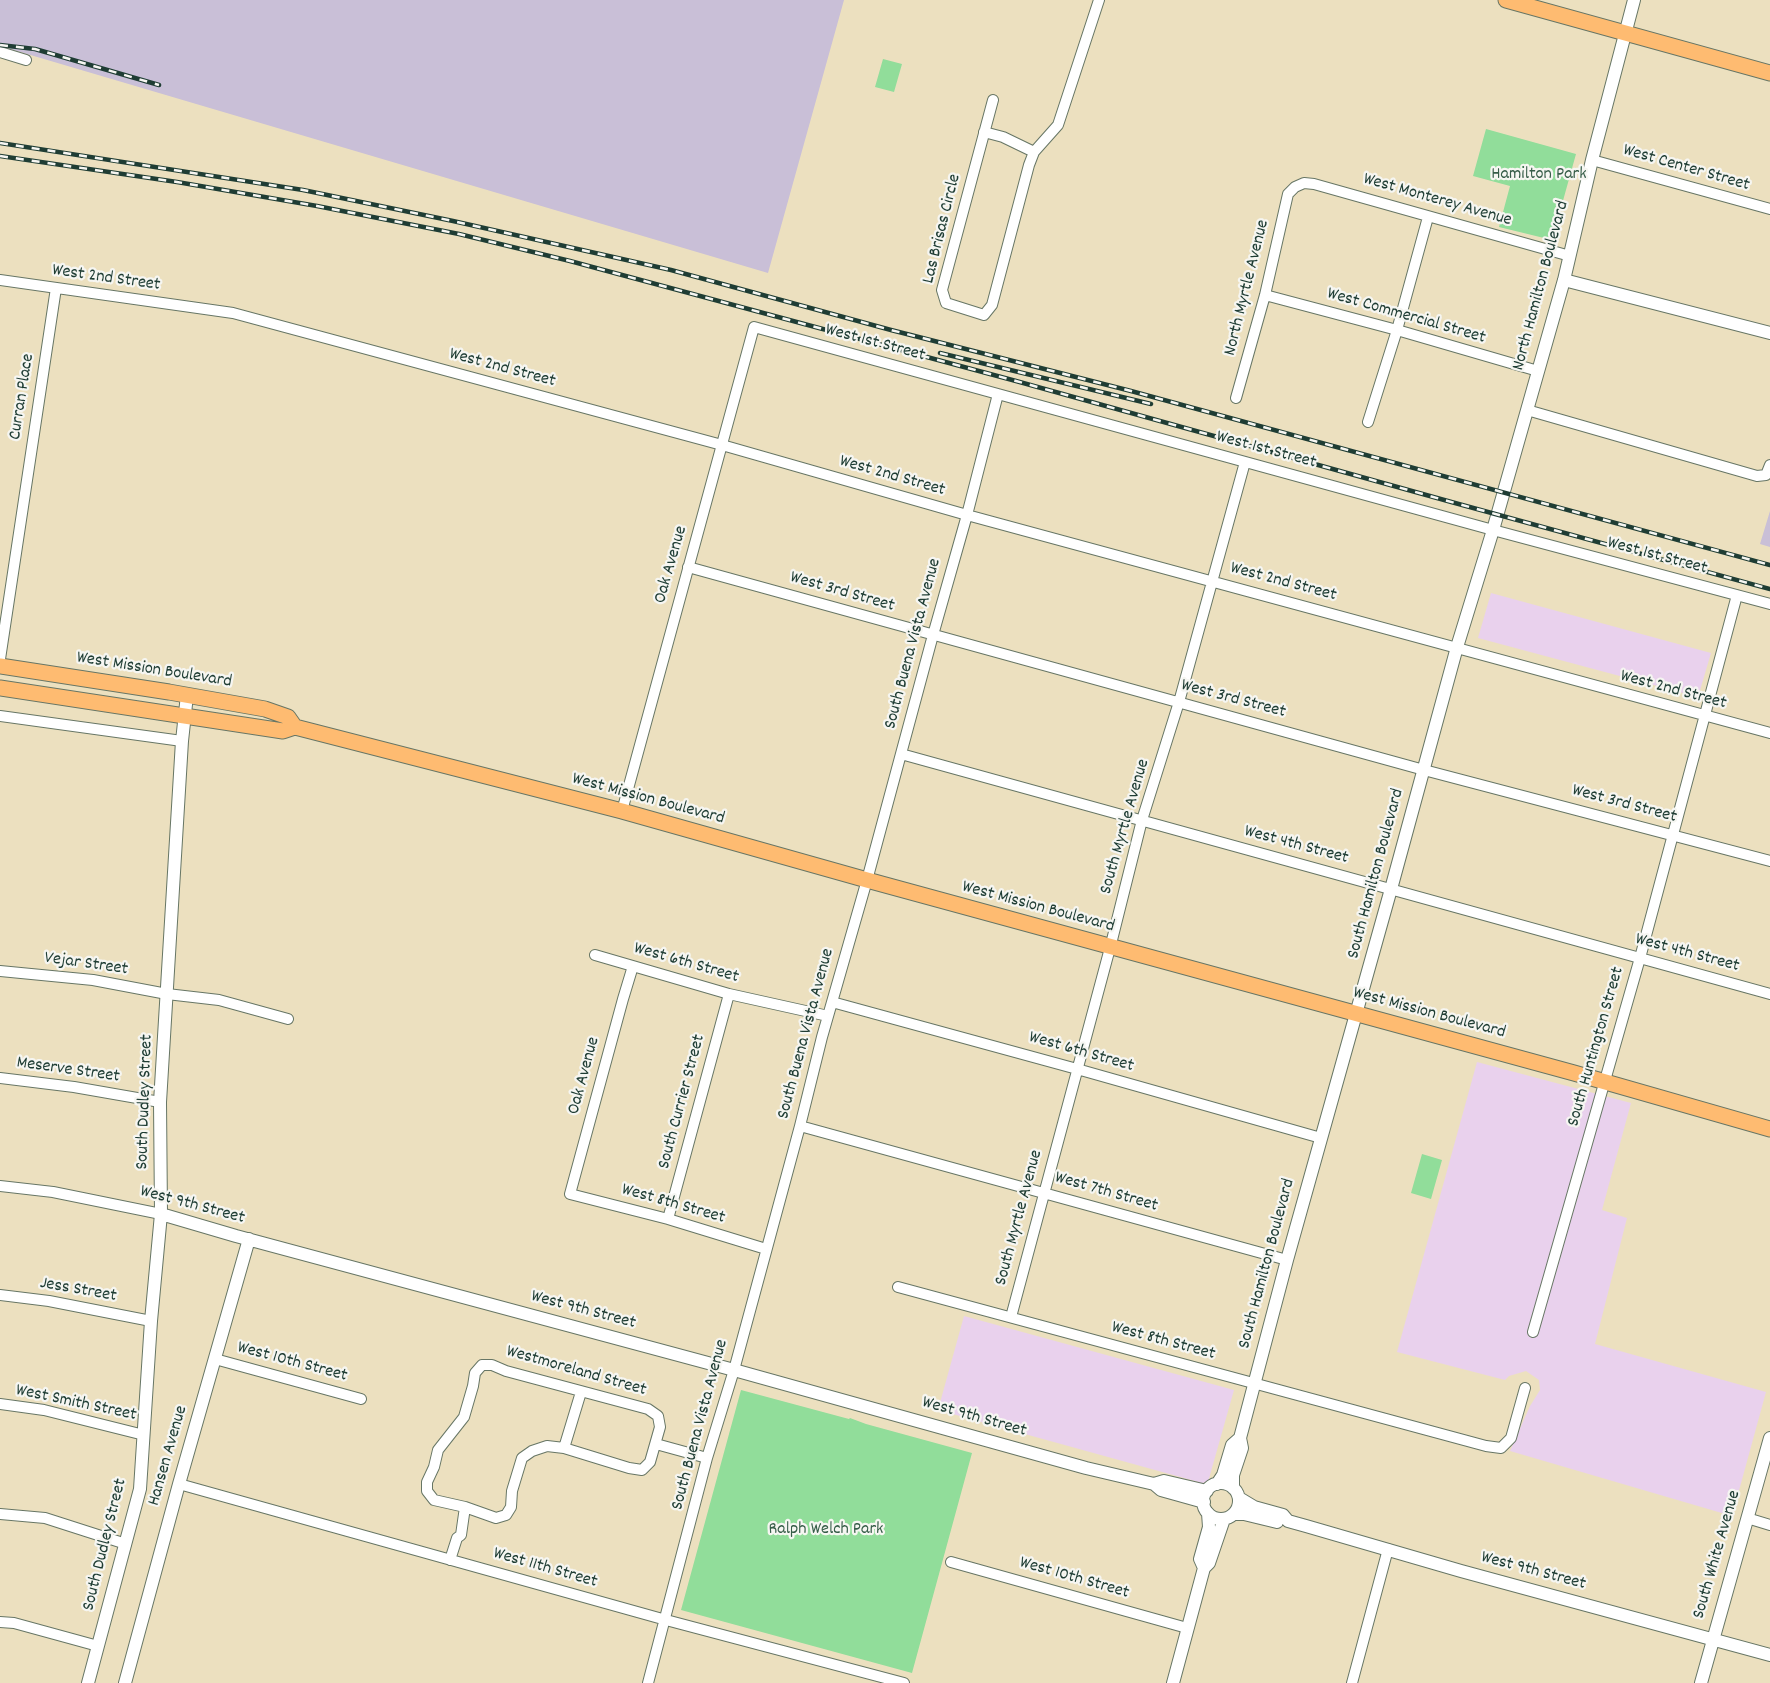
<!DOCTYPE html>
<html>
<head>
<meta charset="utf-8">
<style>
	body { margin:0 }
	canvas { display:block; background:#ece0bf }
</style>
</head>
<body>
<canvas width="1770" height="1683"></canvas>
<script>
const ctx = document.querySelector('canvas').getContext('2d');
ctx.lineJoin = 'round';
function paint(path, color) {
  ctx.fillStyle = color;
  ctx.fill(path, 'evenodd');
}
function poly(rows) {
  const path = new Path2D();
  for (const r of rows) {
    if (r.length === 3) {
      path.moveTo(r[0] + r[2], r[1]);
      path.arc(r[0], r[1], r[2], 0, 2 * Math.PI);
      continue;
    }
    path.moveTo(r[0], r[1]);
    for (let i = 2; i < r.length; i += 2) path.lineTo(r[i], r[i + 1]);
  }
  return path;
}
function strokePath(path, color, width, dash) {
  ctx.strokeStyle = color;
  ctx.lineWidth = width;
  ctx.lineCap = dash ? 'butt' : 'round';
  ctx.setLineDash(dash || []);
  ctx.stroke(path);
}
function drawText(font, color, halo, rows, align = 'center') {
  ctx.font = font + ' Dekko,sans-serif';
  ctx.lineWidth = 4.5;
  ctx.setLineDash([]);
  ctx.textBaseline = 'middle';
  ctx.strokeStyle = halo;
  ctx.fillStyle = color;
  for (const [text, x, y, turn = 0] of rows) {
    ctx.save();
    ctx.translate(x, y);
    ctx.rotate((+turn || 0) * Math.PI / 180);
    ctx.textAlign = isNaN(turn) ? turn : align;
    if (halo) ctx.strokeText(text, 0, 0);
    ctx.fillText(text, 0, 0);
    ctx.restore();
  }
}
paint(poly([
	[1491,593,1711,653,1698,697,1478,638],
	[1477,1062,1631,1103,1602,1210,1627,1218,1595,1344,1766,1392,1732,1516,1510,1451,1530,1406,1540,1390,1539,1380,1526,1371,1509,1376,1505,1380,1397,1352],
	[964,1316,1234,1390,1208,1482,1202,1483,938,1410]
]), '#e9d1ed');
paint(poly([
	[0,0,844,0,768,273,0,46],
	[1770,511,1770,547,1760,544]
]), '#c9bfd7');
paint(poly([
	[883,59,902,64,894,92,875,87],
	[1486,129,1576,154,1554,233,1549,237,1544,238,1499,227,1510,186,1473,176],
	[1422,1154,1442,1160,1431,1199,1411,1193],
	[741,1390,849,1419,850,1418,866,1424,972,1453,912,1673,681,1610]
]), '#91dd9a');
const minor = poly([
	[0,52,26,60],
	[993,100,942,290,946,303,984,315,992,305,1029,165,1034,152,1058,125,1099,0],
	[984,132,1003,137,1034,152],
	[1592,160,1770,209],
	[0,280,233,313,722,445,967,515,1770,733],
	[1265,295,1397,330,1538,371],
	[1236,398,1265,295,1288,194,1295,187,1304,183,1314,184,1570,256],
	[1527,410,1757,476,1766,475,1770,465],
	[1368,422,1397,330,1428,217],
	[688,567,1424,770,1770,861],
	[0,659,56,288],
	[0,716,182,741],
	[901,754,1770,994],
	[622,811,754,327,1493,530,1770,604],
	[595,955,729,994,828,1016],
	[633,966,623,999,570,1194,668,1219,766,1249],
	[0,971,93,980,167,994,219,1000,288,1019],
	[832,1002,1077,1069,1321,1138],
	[0,1078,74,1087,160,1102],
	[800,1126,1287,1260],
	[0,1186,53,1192,161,1214],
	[668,1219,729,994],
	[898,1287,1486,1446,1501,1448,1511,1438,1525,1388],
	[0,1295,49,1301,151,1321],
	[1011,1317,1110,948,1142,820,1179,702,1245,462],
	[1533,1332,1640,958,1737,595],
	[215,1359,361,1399],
	[482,1365,492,1365,506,1371,648,1409,658,1416,660,1427,650,1462,642,1470,629,1468,564,1448,547,1446,532,1451,522,1458,512,1491,511,1507,506,1515,496,1518,465,1507,434,1500,427,1491,427,1482,434,1467,438,1450,464,1417,473,1386,475,1373,482,1365],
	[0,1404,44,1410,144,1435],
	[656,1444,707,1458],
	[564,1448,581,1392],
	[179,1484,666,1620,904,1683],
	[0,1514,45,1518,126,1544],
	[1747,1518,1770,1525],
	[450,1560,457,1538,461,1535,465,1507],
	[951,1562,1187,1628],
	[0,1622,14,1623,98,1646],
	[648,1683,707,1458,734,1370,800,1126,822,1037,867,880,933,635,967,515,998,394],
	[1352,1683,1388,1549]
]);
const tertiary = poly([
	[1564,280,1770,333],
	[161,1214,236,1236,734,1370,1086,1468,1154,1484,1164,1481,1207,1491],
	[1221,1501,18],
	[1154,1484,1161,1490,1204,1502],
	[1217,1484,1223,1475,1232,1445,1240,1438],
	[1233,1488,1233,1475,1242,1448,1240,1438,1287,1260,1391,889,1457,647,1493,530,1564,280,1592,160,1634,0],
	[1239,1498,1254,1507,1283,1515,1288,1521,1306,1526,1461,1571,1770,1655],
	[1234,1514,1244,1514,1277,1522],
	[1204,1568,1200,1559,1209,1527,1208,1513],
	[88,1683,140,1489,151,1321,161,1214,160,1102,182,741,187,695],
	[125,1683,179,1484,249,1239],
	[1173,1683,1204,1568,1209,1563,1224,1519],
	[1701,1683,1770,1438]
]);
const primary = poly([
	[1506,0,1770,73],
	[0,666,169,692,265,709,288,717,295,727],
	[0,688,283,731,295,727,622,811,867,880,1574,1073,1770,1129]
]);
strokePath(minor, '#677665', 12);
strokePath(tertiary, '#677665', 14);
strokePath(primary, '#677665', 17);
strokePath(minor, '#fff', 10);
strokePath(tertiary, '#fff', 12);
strokePath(primary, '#febb71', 15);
const rail = poly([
	[0,45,35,49,159,85],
	[0,143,303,190,453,221,671,270,891,330,1131,391,1770,565],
	[0,156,177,182,317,206,459,234,570,261,1016,381,1455,503,1770,589],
	[940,353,1151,404]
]);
strokePath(rail, '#1f3d34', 4.5);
strokePath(rail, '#f6f6f2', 2.5, [8]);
drawText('18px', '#1f3d34', '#f6f6f2', [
	["West Center Street",1686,169,16],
	["West Monterey Avenue",1437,201,16],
	["Las Brisas Circle",943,229,-76],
	["West 2nd Street",106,279,8],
	["North Hamilton Boulevard",1542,286,-75],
	["North Myrtle Avenue",1248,288,-76],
	["West Commercial Street",1406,317,16],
	["West 1st Street",875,344,15],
	["West 2nd Street",502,369,15],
	["Curran Place",23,397,-81],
	["West 1st Street",1266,451,15],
	["West 2nd Street",892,477,16],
	["West 1st Street",1657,557,15],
	["Oak Avenue",672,565,-74],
	["West 2nd Street",1283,583,15],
	["West 3rd Street",842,593,16],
	["South Buena Vista Avenue",914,644,-75],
	["West Mission Boulevard",154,671,9],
	["West 2nd Street",1673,691,15],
	["West 3rd Street",1233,700,15],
	["West Mission Boulevard",648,800,15],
	["West 3rd Street",1624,805,15],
	["South Myrtle Avenue",1126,827,-74],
	["West 4th Street",1296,846,15],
	["South Hamilton Boulevard",1377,874,-75],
	["West Mission Boulevard",1038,908,15],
	["West 4th Street",1687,954,15],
	["West 6th Street",686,964,16],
	["Vejar Street",86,965,8],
	["West Mission Boulevard",1429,1014,15],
	["South Buena Vista Avenue",807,1034,-75],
	["South Huntington Street",1597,1047,-74],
	["West 6th Street",1081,1053,16],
	["Meserve Street",68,1071,8],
	["Oak Avenue",585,1076,-75],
	["South Dudley Street",146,1102,-88],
	["South Currier Street",683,1102,-75],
	["West 7th Street",1106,1193,16],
	["West 8th Street",673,1205,16],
	["West 9th Street",192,1206,15],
	["South Myrtle Avenue",1020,1218,-75],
	["South Hamilton Boulevard",1268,1264,-75],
	["Jess Street",78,1291,10],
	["West 9th Street",583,1311,15],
	["West 8th Street",1163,1342,15],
	["West 10th Street",292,1363,15],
	["Westmoreland Street",576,1372,16],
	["West Smith Street",76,1404,12],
	["West 9th Street",974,1418,16],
	["South Buena Vista Avenue",701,1425,-75],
	["Hansen Avenue",169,1456,-74],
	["South Dudley Street",106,1545,-76],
	["South White Avenue",1718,1555,-74],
	["West 11th Street",545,1569,16],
	["West 9th Street",1533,1572,15],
	["West 10th Street",1074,1579,16]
]);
drawText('18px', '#365d48', '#f6f6f2', [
	["Hamilton Park",1539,176],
	["Ralph Welch Park",826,1531]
]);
</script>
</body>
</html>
